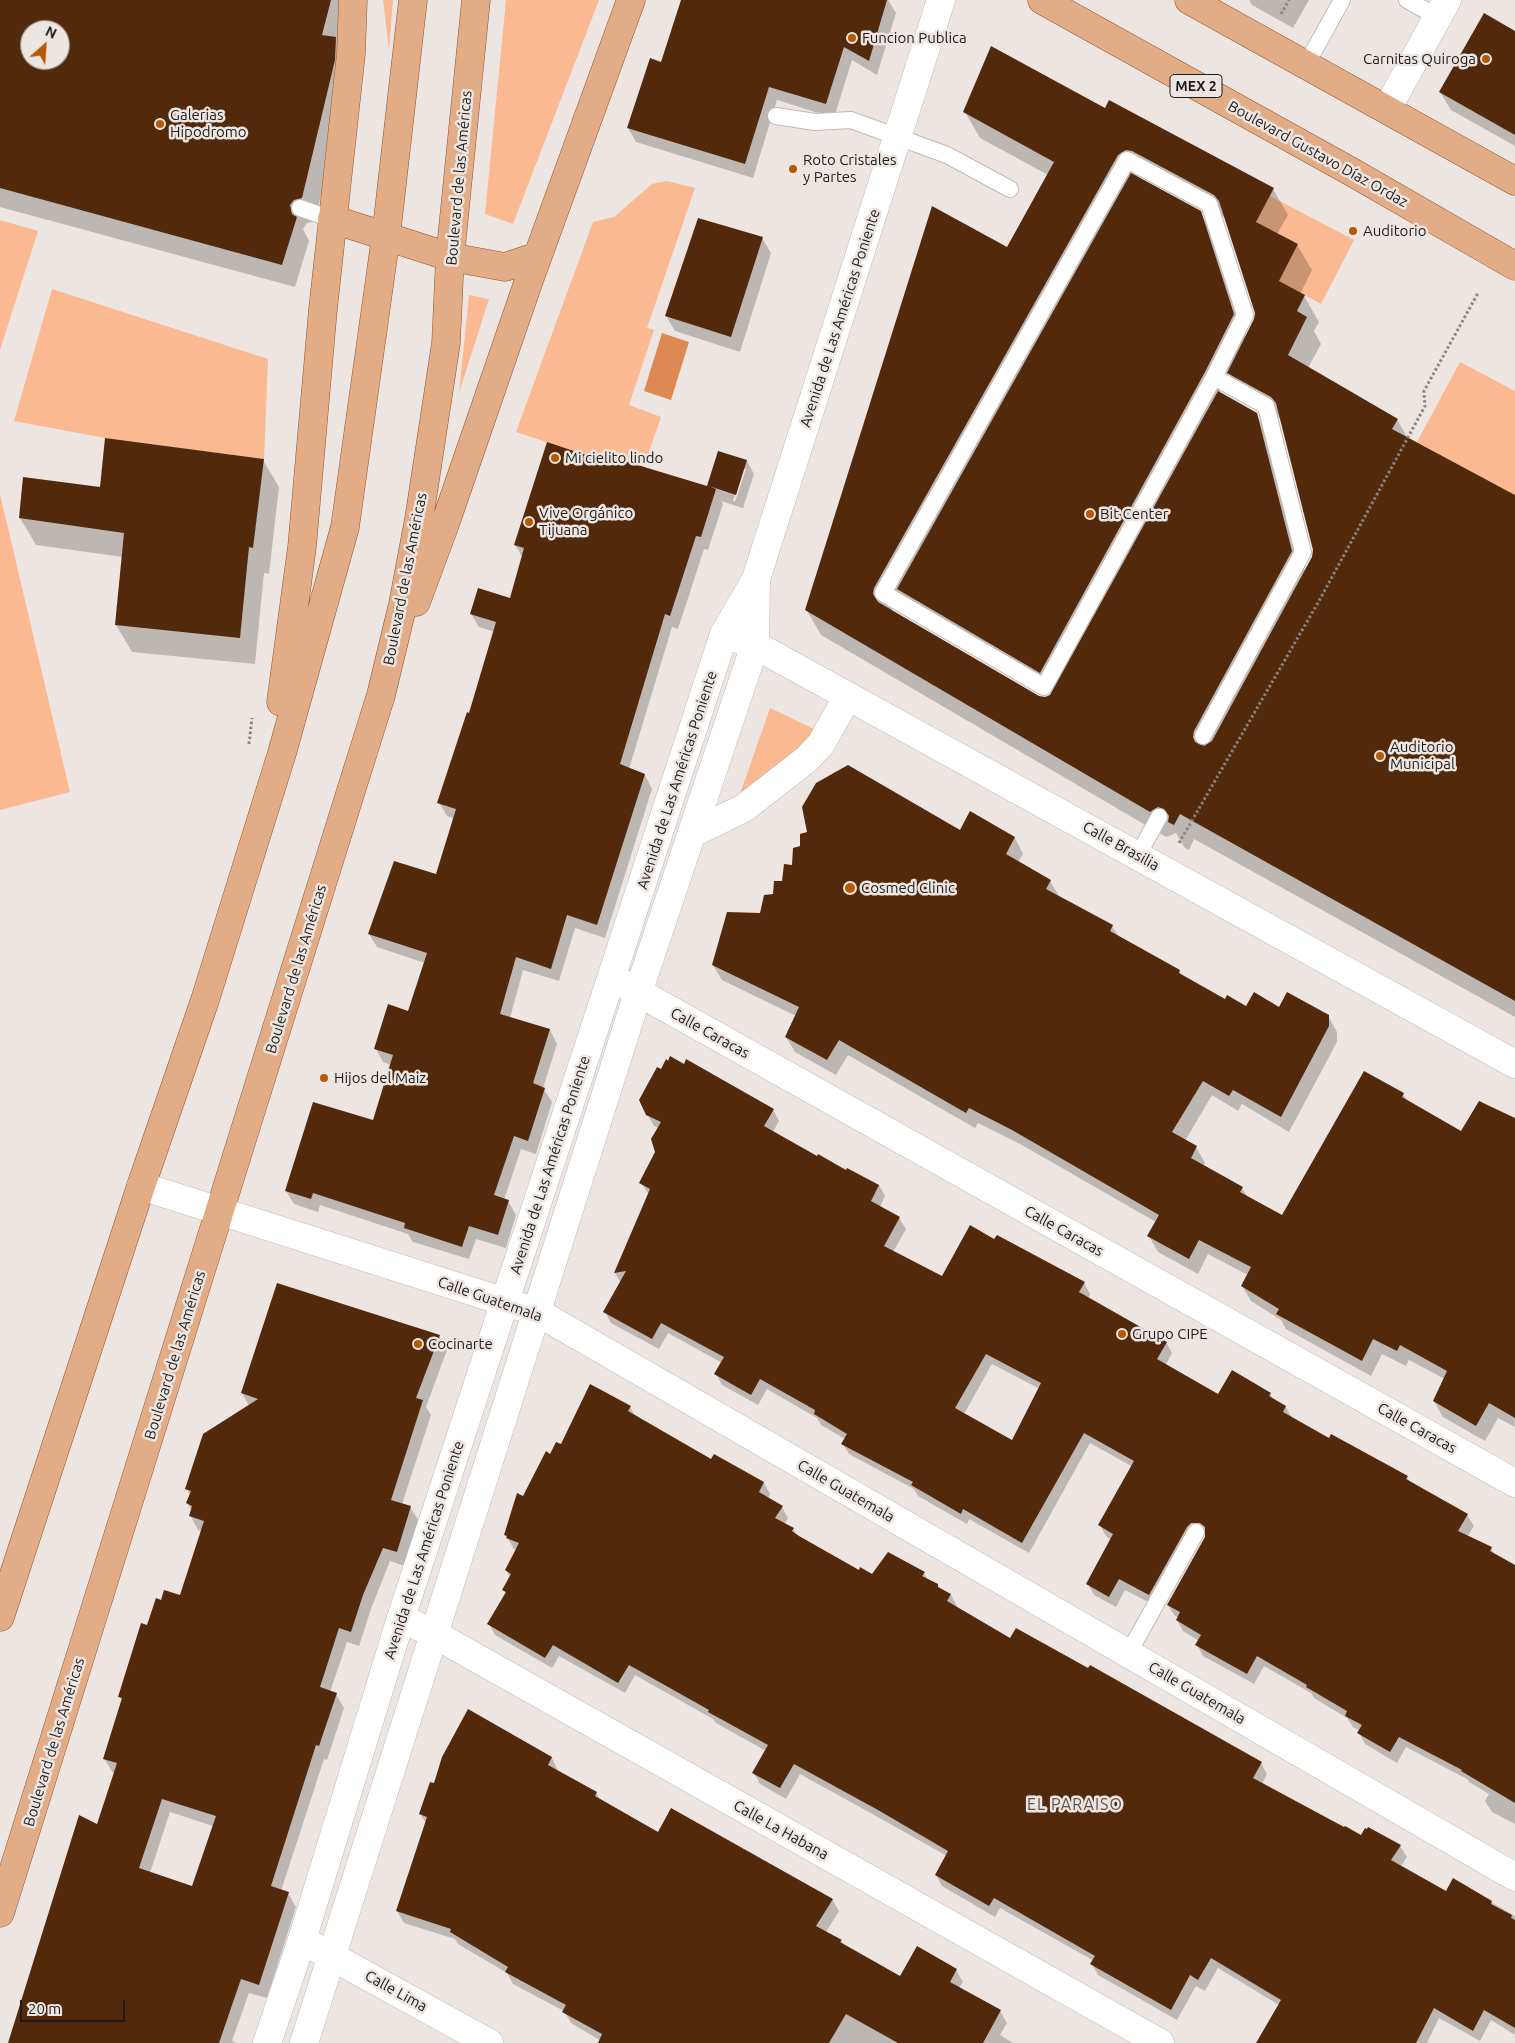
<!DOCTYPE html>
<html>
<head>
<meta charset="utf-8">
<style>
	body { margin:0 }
	#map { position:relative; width:1515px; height:2043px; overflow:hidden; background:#ede5e1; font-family:Ubuntu,sans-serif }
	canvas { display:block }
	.north { position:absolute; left:20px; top:20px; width:50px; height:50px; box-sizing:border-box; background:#ede5e1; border:1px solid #9a9591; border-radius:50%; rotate:26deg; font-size:14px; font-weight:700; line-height:20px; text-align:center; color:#1e1c1a }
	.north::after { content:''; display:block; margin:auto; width:18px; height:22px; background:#b65906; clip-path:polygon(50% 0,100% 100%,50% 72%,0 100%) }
	.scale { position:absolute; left:20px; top:2000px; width:105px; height:22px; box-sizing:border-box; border:2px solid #1e1c1a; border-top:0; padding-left:6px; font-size:15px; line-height:18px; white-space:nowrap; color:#1e1c1a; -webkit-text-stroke:4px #ede5e1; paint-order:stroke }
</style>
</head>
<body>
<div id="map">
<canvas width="1515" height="2043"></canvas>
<div class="north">N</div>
<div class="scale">20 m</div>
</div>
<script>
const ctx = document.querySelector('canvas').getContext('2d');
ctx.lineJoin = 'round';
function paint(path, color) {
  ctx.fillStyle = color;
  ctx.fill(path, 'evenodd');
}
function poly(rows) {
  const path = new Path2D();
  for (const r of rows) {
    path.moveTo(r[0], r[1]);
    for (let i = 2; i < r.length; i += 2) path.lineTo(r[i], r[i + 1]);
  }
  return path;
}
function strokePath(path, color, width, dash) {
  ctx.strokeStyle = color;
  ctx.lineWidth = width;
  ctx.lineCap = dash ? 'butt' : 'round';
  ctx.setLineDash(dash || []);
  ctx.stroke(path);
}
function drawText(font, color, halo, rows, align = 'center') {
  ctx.font = font + ' Ubuntu,sans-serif';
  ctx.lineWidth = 5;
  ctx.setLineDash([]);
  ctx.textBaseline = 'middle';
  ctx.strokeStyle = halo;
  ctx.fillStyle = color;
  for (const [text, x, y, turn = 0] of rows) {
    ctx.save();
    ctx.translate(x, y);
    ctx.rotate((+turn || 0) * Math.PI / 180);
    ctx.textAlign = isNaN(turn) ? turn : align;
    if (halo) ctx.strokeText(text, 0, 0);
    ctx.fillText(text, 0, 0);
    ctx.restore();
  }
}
paint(poly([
	[383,0,393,0,389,50],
	[506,0,599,0,513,224,485,214],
	[667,181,695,188,647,328,654,330,629,405,661,417,644,466,608,456,607,462,516,432,593,222,614,217,652,184],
	[1270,196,1354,240,1321,304,1279,281,1298,244,1256,222],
	[0,220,38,231,0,350],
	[52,289,268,359,264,459,105,438,14,421],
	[469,295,489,299,459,393],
	[1460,362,1515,391,1515,495,1417,442],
	[0,494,70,792,0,810],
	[770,708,814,729,806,746,739,797]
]), '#fbb991');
paint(poly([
	[662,333,689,342,671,400,644,391]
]), '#dc8953');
paint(poly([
	[0,0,349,0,347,83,315,221,307,223,303,229,309,241,295,287,0,207],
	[30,30,60,30,60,60,30,60],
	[691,0,888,0,896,13,877,75,852,60,834,118,777,100,753,178,636,142,628,128,662,64],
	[1249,0,1309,0,1293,28,1252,5],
	[1515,33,1515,146,1451,110,1440,92],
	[1106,110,1273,189,1288,215,1277,234,1297,245,1312,270,1300,294,1304,296,1319,322,1314,331,1321,344,1308,368,1397,419,1408,439,1515,496,1515,1017,1194,839,1189,850,1184,847,1176,833,1166,837,821,635,806,609,1048,175,980,138,965,112],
	[1141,175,1147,176,1226,218,1256,312,1255,320,1246,337,1213,235,1200,212,1137,178],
	[1229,373,1243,398,1281,419,1314,550,1313,557,1305,572,1271,440,1256,414,1219,393],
	[901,594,911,612,1052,694,1049,697,1039,697,891,611],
	[762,238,771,253,740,352,675,331,666,316],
	[719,452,747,461,754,474,743,508,721,501,723,504,708,550,704,549,678,629,672,627,629,769,645,775,652,789,605,938,575,928,559,981,523,970,510,1018,550,1030,557,1044,543,1088,552,1102,536,1154,521,1149,504,1200,508,1201,516,1215,506,1248,476,1239,469,1259,413,1242,408,1234,320,1205,318,1212,294,1204,286,1191,374,1121,391,1065,383,1062,376,1049,408,1012,425,963,377,947,369,934,437,876,455,819,447,816,439,803,470,715,495,632,479,627,471,614,511,600,523,558,515,545,607,464,708,487],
	[743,469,746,469,735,502,733,501],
	[263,460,279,487,269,574,264,573,255,664,132,652,116,625,123,557,36,545,20,518],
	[971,813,1015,838,1023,854,1018,862,1050,881,1059,896,1112,926,1119,937,1179,971,1182,976,1225,1000,1247,1008,1280,1008,1328,1016,1337,1032,1337,1042,1289,1132,1242,1104,1238,1111,1212,1095,1185,1141,1196,1147,1205,1163,1203,1166,1242,1188,1248,1198,1282,1217,1403,1094,1408,1102,1462,1133,1515,1124,1515,1427,1498,1418,1485,1441,1443,1417,1434,1401,1445,1379,1409,1360,1406,1366,1382,1354,1371,1376,1286,1329,1281,1320,1251,1301,1242,1286,1248,1275,1208,1254,1198,1274,1158,1252,1149,1236,1156,1222,1022,1145,978,1123,975,1128,848,1055,836,1075,795,1052,786,1037,796,1016,722,980,713,965,761,914,794,866,960,831],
	[773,1110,779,1121,773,1132,817,1158,879,1185,885,1196,880,1207,899,1218,906,1229,893,1252,942,1278,995,1240,1084,1283,1090,1294,1088,1299,1166,1342,1172,1353,1165,1366,1219,1396,1270,1394,1273,1400,1286,1407,1292,1418,1329,1440,1407,1477,1410,1482,1467,1515,1474,1526,1467,1537,1491,1548,1495,1556,1515,1566,1515,1824,1492,1812,1485,1801,1489,1794,1469,1782,1467,1779,1406,1747,1397,1763,1365,1744,1359,1733,1360,1731,1353,1727,1347,1718,1314,1698,1311,1693,1264,1666,1254,1684,1203,1656,1197,1645,1199,1641,1183,1631,1177,1620,1178,1617,1175,1616,1168,1605,1206,1537,1206,1534,1198,1534,1156,1606,1125,1590,1116,1607,1094,1595,1088,1584,1111,1540,1106,1536,1100,1525,1133,1467,1090,1443,1029,1553,969,1519,967,1524,918,1496,914,1489,849,1454,843,1444,845,1439,821,1425,817,1418,767,1389,758,1405,722,1385,716,1374,722,1363,668,1333,659,1349,611,1323,605,1312,621,1283,615,1273,649,1195,641,1183,657,1152,659,1128,654,1126,647,1114],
	[992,1364,1040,1389,1013,1441,964,1414],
	[439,1336,447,1350,426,1407,431,1415,402,1504,410,1507,419,1521,405,1566,390,1561,371,1609,359,1646,347,1642,330,1692,336,1694,344,1708,327,1760,324,1759,281,1891,288,1893,296,1907,267,1998,249,1993,232,2041,236,2043,10,2043,98,1826,115,1773,113,1773,104,1758,122,1701,120,1697,148,1627,162,1602,180,1596,202,1531,198,1530,190,1515,192,1511,187,1503,190,1495,186,1488,249,1406,242,1393],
	[170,1812,213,1826,193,1888,150,1873],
	[630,1407,636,1417,712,1460,764,1483,770,1494,768,1498,782,1507,788,1518,784,1525,793,1529,797,1536,860,1571,873,1575,924,1573,928,1580,951,1595,957,1606,956,1608,1010,1640,1261,1763,1267,1774,1262,1784,1361,1836,1400,1846,1407,1857,1400,1867,1446,1893,1453,1880,1515,1916,1515,2035,1491,2020,1480,2041,1439,2018,1427,2043,1258,2043,1279,2005,1218,1968,1205,1991,1196,1986,1177,2020,1098,1975,1092,1964,1094,1961,1000,1908,995,1917,942,1886,936,1875,947,1856,885,1821,800,1774,786,1799,760,1784,754,1773,766,1751,716,1723,713,1719,635,1675,625,1693,559,1656,552,1668,495,1635,489,1624,506,1594,504,1590,510,1577,506,1570,517,1550,514,1549,505,1534,524,1498,551,1455,561,1445],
	[469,1710,552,1758,558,1771,596,1793,601,1801,658,1833,832,1899,839,1911,826,1932,841,1941,844,1946,900,1977,956,1970,963,1982,959,1988,1000,2011,1007,2023,1000,2035,1013,2043,602,2043,603,2042,571,2023,564,2011,513,1984,507,1973,458,1944,455,1939,404,1923,397,1911,426,1823,420,1814]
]), '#0003');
paint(poly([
	[0,0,331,0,322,35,336,37,335,60,302,198,294,200,290,205,292,214,297,217,282,265,0,188],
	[30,30,60,30,60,60,30,60],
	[681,0,887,0,869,61,844,47,826,104,769,87,745,164,627,128,650,58,661,62],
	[1484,13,1515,31,1515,135,1439,92],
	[991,46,1105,108,1109,100,1274,188,1256,222,1298,244,1279,281,1305,295,1297,311,1307,317,1288,355,1398,419,1392,429,1515,495,1515,1001,1180,814,1174,825,1168,822,1169,816,1164,809,1158,807,1150,812,805,610,932,206,1007,247,1054,162,963,112],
	[1126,150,1132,151,1214,195,1219,201,1255,313,1254,319,1227,373,1271,397,1276,403,1313,550,1312,557,1212,741,1204,746,1195,742,1193,737,1194,731,1292,551,1257,413,1218,391,1050,695,1045,697,1039,696,878,602,873,594,874,588,1118,155],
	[1131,173,1201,211,1234,314,1205,372,1040,673,897,589],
	[698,218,763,237,731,337,665,316],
	[105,438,264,459,253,548,249,547,240,638,115,625,124,533,19,518,23,477,100,487],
	[547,442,607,462,608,456,707,486,718,451,747,460,736,495,709,486,716,489,701,537,696,536,670,616,665,614,620,764,645,774,597,925,567,915,551,969,516,957,500,1014,550,1029,533,1083,545,1088,528,1141,514,1136,494,1195,509,1200,498,1235,469,1226,462,1247,404,1228,405,1223,313,1193,311,1199,285,1191,313,1102,373,1120,393,1055,374,1049,388,1004,408,1011,427,953,368,934,394,861,436,874,456,809,437,803,467,712,469,713,496,622,470,614,478,588,510,598,524,548,514,545],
	[848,765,960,830,970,811,1015,837,1006,854,1051,880,1046,889,1113,925,1110,931,1180,970,1179,973,1225,999,1227,995,1246,1006,1254,992,1279,1007,1287,992,1329,1015,1329,1026,1281,1117,1233,1090,1229,1096,1203,1081,1172,1132,1197,1146,1191,1158,1243,1187,1240,1192,1282,1215,1364,1071,1404,1093,1402,1097,1461,1131,1479,1101,1515,1118,1515,1418,1489,1403,1476,1426,1433,1401,1447,1371,1400,1345,1397,1351,1373,1339,1362,1361,1276,1314,1279,1309,1241,1286,1251,1267,1199,1240,1189,1259,1147,1236,1159,1215,1012,1130,969,1108,966,1113,839,1040,827,1060,785,1037,799,1007,712,965,727,912,760,913,764,895,773,894,774,881,782,881,784,864,792,865,793,848,800,846,800,834,807,832,802,807,816,783],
	[670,1056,684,1064,686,1059,774,1109,764,1126,817,1156,818,1154,846,1170,847,1168,879,1185,871,1201,900,1217,884,1246,942,1276,970,1225,994,1239,997,1235,1085,1282,1079,1292,1167,1342,1157,1359,1218,1394,1232,1370,1271,1393,1269,1396,1286,1406,1283,1412,1329,1438,1331,1434,1408,1476,1406,1479,1468,1514,1458,1531,1492,1547,1490,1551,1515,1565,1515,1803,1461,1771,1462,1770,1399,1737,1390,1752,1357,1733,1362,1725,1345,1716,1347,1711,1306,1687,1307,1685,1257,1656,1247,1674,1195,1645,1201,1635,1176,1620,1180,1612,1167,1605,1205,1537,1205,1527,1200,1523,1191,1523,1187,1527,1149,1595,1119,1579,1109,1597,1086,1584,1113,1534,1098,1525,1134,1461,1084,1433,1022,1543,963,1509,961,1514,911,1485,913,1482,841,1444,847,1434,814,1414,815,1410,760,1379,751,1395,714,1374,724,1357,661,1323,652,1339,603,1312,626,1271,614,1273,650,1189,639,1183,655,1152,651,1139,661,1122,646,1115,639,1100,657,1067,661,1069,666,1059,668,1061],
	[986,1354,1041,1383,1012,1440,955,1408],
	[277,1283,440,1335,416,1398,423,1400,391,1500,411,1506,397,1552,383,1548,363,1595,351,1632,339,1628,320,1687,337,1693,319,1746,316,1745,271,1886,289,1892,259,1985,241,1979,219,2043,8,2043,79,1815,97,1824,117,1763,103,1759,122,1698,118,1697,141,1623,147,1625,156,1598,161,1600,164,1590,180,1595,204,1521,189,1516,192,1506,186,1503,191,1491,185,1489,203,1434,258,1399,241,1393],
	[162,1799,216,1816,192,1886,139,1868],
	[590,1384,631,1406,628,1411,711,1459,714,1454,764,1482,759,1492,783,1506,775,1518,794,1528,792,1531,799,1536,859,1570,860,1567,872,1574,888,1552,925,1572,922,1576,938,1584,938,1587,951,1594,947,1601,1010,1638,1016,1628,1088,1668,1090,1665,1262,1762,1253,1778,1344,1827,1345,1826,1361,1835,1365,1828,1367,1829,1368,1827,1401,1845,1391,1860,1446,1891,1453,1878,1492,1901,1491,1904,1512,1915,1511,1918,1515,1920,1515,2028,1484,2010,1473,2031,1434,2008,1416,2043,1256,2043,1281,2000,1211,1958,1198,1980,1190,1975,1171,2010,1090,1964,1095,1956,994,1898,989,1906,935,1875,948,1851,878,1810,794,1764,780,1788,752,1773,768,1745,708,1712,709,1710,629,1665,618,1683,553,1645,545,1658,487,1624,506,1592,502,1590,511,1574,505,1570,519,1543,506,1538,507,1536,504,1535,517,1493,523,1496,546,1451,550,1454,556,1442,561,1444],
	[468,1709,552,1757,548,1765,597,1792,595,1796,658,1832,671,1808,833,1899,816,1926,842,1940,840,1942,900,1976,917,1946,957,1969,950,1982,1001,2010,983,2043,898,2043,846,2014,829,2043,598,2043,602,2034,562,2012,566,2005,505,1972,508,1967,450,1932,451,1929,396,1911,427,1817,419,1814,430,1782,434,1783,442,1757]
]), '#53290c');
const lane = poly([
	[1407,0,1438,17],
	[1306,65,1342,0],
	[776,116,815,122,851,120,947,155,1010,189],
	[300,208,332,219],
	[1203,736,1303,552,1266,406,1214,377,1044,687,883,593,1127,160,1209,204,1245,315,1214,377],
	[1138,855,1159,817],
	[1128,1654,1196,1532]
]);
const street = poly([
	[1387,109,1447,0],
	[724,634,755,645,1515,1064],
	[613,978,1515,1483],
	[401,1618,434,1634,1160,2043],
	[302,1940,489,2043]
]);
const secondary = poly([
	[693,833,744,808,807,759,821,744,848,696],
	[141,1186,537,1312,1515,1877],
	[267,2043,302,1940,401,1618,724,634,756,579,941,0],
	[304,2043,638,993,755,645,756,581]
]);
const primary = poly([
	[1042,0,1350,171,1515,266],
	[1189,0,1515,181],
	[332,219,450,257,505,267,538,256],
	[416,602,445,524,528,283,631,0],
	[281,702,302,547,323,309,351,54,353,0],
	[0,1617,141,1186,205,1000,282,753,345,527,386,236,413,0],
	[0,1913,381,695,403,604,419,519,446,343,450,257,476,0]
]);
strokePath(lane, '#c1bab5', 18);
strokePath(street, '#c1bab5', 29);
strokePath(secondary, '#c1bab5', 29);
strokePath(primary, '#91552c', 29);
strokePath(poly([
	[1281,14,1289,0],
	[249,744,252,718],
	[1179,843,1319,601,1425,406,1424,391,1478,293]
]), '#898380', 3, [2.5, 2.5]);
strokePath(lane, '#fff', 16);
strokePath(street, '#fff', 28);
strokePath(secondary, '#fff', 28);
strokePath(primary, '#e2ac86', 28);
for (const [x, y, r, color] of [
	[852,38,5,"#b65906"],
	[1486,59,5,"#b65906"],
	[160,124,5,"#b65906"],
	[793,169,5,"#b65906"],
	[1353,231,5,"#b65906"],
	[555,458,5,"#b65906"],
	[1090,514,5,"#b65906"],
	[529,522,5,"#b65906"],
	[1380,756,5,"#b65906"],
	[850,888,6,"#b65906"],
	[324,1078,5,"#b65906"],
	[1122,1334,5,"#b65906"],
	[418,1344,5,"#b65906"]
]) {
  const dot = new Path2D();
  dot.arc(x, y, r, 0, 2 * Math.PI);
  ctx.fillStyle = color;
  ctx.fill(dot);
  strokePath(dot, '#ede5e1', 2);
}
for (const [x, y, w] of [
	[1196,86,52]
]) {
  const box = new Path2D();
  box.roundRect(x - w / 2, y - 11.5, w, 23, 4);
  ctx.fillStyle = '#ede5e1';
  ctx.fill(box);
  strokePath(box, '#1e1c1a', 1);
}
drawText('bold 14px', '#1e1c1a', null, [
	["MEX 2",1196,86]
]);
drawText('15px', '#1e1c1a', '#ede5e1', [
	["Funcion Publica",862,38],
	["Carnitas Quiroga",1476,59,"right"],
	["Galerias",170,115],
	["Hipodromo",170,132],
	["Roto Cristales",803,160],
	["y Partes",803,177],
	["Auditorio",1363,231],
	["Mi cielito lindo",565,458],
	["Vive Orgánico",539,513],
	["Tijuana",539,530],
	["Bit Center",1100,514],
	["Auditorio",1390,747],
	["Municipal",1390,764],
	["Cosmed Clinic",861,888],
	["Hijos del Maiz",334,1078],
	["Grupo CIPE",1132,1334],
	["Cocinarte",428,1344]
], 'left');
drawText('15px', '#1e1c1a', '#ede5e1', [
	["Boulevard Gustavo Díaz Ordaz",1318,154,29],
	["Boulevard de las Américas",459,178,-85],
	["Avenida de Las Américas Poniente",840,318,-72],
	["Boulevard de las Américas",405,579,-79],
	["Avenida de Las Américas Poniente",677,780,-72],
	["Calle Brasilia",1121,846,29],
	["Boulevard de las Américas",296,969,-73],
	["Calle Caracas",710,1033,29],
	["Avenida de Las Américas Poniente",550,1165,-72],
	["Calle Caracas",1064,1231,29],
	["Calle Guatemala",490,1299,19],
	["Boulevard de las Américas",175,1355,-73],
	["Calle Caracas",1417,1428,29],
	["Calle Guatemala",846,1491,30],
	["Avenida de Las Américas Poniente",424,1550,-72],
	["Calle Guatemala",1197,1693,30],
	["Boulevard de las Américas",54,1742,-73],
	["Calle La Habana",781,1830,29],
	["Calle Lima",396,1991,29]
]);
ctx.letterSpacing = '1px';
drawText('16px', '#5b5450', '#ede5e1', [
	["EL PARAISO",1075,1805]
]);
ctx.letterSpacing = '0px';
</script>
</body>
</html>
